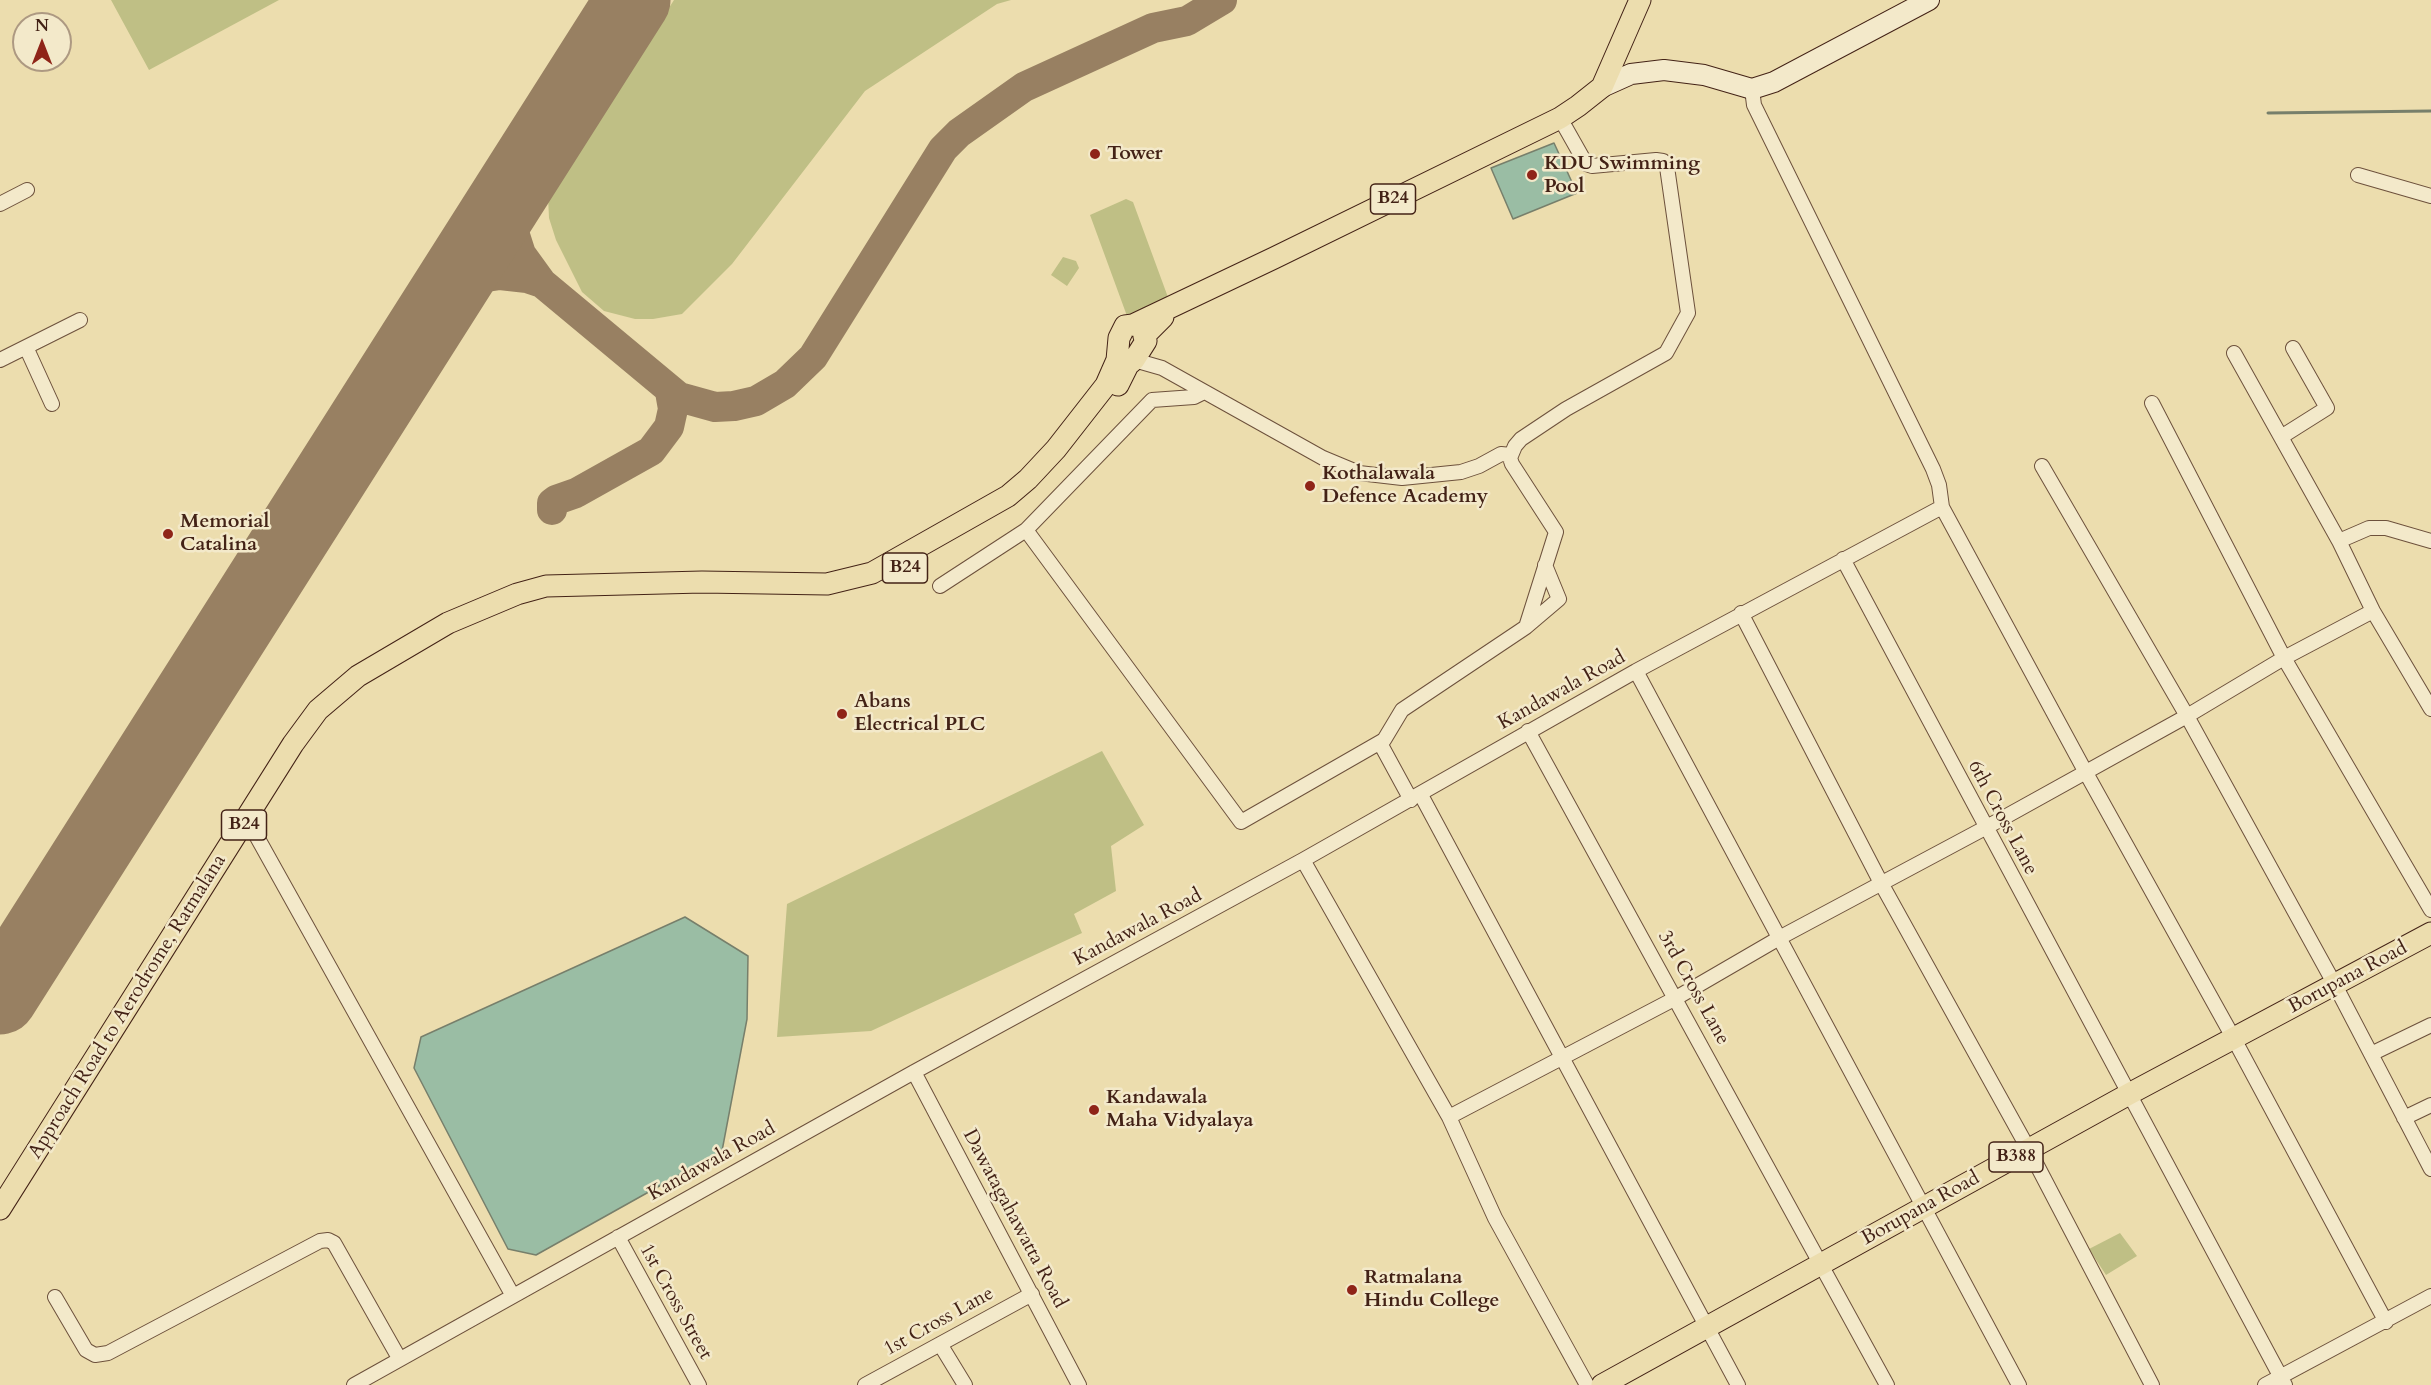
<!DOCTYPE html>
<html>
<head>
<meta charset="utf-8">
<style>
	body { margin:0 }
	#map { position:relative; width:2431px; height:1385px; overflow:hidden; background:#ecddae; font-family:Cardo,serif }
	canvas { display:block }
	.north { position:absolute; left:12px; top:12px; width:60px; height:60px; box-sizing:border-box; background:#f3e9ca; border:2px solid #ad9982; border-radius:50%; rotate:0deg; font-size:16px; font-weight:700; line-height:24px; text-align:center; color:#432216 }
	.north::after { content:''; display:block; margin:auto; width:21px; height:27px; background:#8f2418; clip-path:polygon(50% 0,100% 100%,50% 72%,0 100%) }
</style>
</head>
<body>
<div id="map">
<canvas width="2431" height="1385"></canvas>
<div class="north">N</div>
</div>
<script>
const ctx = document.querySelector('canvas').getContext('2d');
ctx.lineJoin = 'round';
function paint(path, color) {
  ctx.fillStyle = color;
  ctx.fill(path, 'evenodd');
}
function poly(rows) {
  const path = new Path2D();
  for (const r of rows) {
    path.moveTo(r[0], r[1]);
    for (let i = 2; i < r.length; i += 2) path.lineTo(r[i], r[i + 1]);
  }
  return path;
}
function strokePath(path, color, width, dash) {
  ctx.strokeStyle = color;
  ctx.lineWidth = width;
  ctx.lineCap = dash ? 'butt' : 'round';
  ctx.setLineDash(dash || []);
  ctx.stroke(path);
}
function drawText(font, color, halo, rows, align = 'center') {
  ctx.font = font + ' Cardo,serif';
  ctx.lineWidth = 5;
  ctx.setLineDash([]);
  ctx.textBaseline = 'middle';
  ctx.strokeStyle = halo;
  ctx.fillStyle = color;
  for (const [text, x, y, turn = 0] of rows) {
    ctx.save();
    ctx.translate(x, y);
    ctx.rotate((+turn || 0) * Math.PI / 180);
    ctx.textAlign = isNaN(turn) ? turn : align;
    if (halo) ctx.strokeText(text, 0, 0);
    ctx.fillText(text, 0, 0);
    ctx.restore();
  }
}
paint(poly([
	[111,0,279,0,149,70],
	[674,0,1011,0,997,4,865,91,732,264,682,314,653,319,635,319,604,311,582,292,556,240,549,218,548,196],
	[1126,199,1133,202,1169,300,1168,305,1127,316,1090,215],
	[1063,257,1076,261,1079,268,1067,286,1051,275],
	[1102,751,1144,825,1111,846,1116,891,1074,914,1082,933,871,1031,777,1037,787,904],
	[2120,1233,2137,1256,2106,1275,2089,1249]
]), '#bfbf85');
const water = poly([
	[1554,143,1577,193,1513,219,1491,168,1554,143],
	[685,917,748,956,747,1019,722,1151,536,1255,508,1249,414,1068,421,1037,685,917]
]);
paint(water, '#9abda4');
strokePath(water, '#777f6b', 1.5);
strokePath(poly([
	[2268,113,2431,111]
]), '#777f6b', 3);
strokePath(poly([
	[525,170,515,197,513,229,521,254,542,283],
	[435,312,460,286,473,279,500,275,527,278,542,283,679,397,715,407,734,406,756,401,785,384,813,357,943,149,959,133,1024,87,1153,28,1187,21,1222,0],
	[552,510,552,503,556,500,576,493,651,451,669,427,673,409,670,392]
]), '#988062', 30);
strokePath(poly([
	[0,997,633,0]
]), '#988062', 75);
const street = poly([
	[1752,89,1754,105,1933,469,1939,485,1942,507,2085,771,2234,1039,2386,1322],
	[2358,175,2431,196],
	[0,204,27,190],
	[26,347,52,404],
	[2234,353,2339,541,2373,611,2431,709],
	[0,360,80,320],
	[1134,360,1162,368,1323,458,1359,473,1402,478,1461,472,1479,466,1501,454,1511,455],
	[2152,403,2284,658,2431,910],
	[2281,437,2327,408,2293,348],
	[2042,466,2187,716,2335,985,2431,1169],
	[1026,530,1241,822,1384,740,1402,710,1526,627,1556,532,1512,464,1510,458,1515,446,1521,439,1566,409,1666,353,1688,313,1667,167,1663,161,1656,160,1592,166,1586,164,1560,118],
	[2339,541,2369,528,2386,528,2431,541],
	[1843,559,2285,1385],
	[940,586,1026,530,1152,400,1194,397,1204,392],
	[1741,613,1881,883,2029,1150,2152,1385],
	[1526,627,1559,599,1545,565],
	[1636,671,2019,1385],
	[1528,731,1887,1385],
	[1380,743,1411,800],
	[1421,795,1738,1385],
	[247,819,513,1296],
	[1303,860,1449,1117,1495,1218,1587,1385],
	[2371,1054,2431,1025],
	[914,1072,1079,1385],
	[1449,1117,1676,998,1781,937,1985,828,2187,716,2284,658,2373,611],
	[2404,1118,2431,1105],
	[618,1237,699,1385],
	[55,1297,86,1350,95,1355,108,1353,320,1241,328,1240,334,1243,399,1358],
	[940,1344,965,1385],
	[354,1385,914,1072,1303,860,1636,671,1942,507],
	[865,1385,1032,1294],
	[2265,1385,2431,1296]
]);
const secondary = poly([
	[1602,87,1631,74,1664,70,1704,75,1752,89,1774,82,1929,0]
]);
const primary = poly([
	[1118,385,1128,365,1134,360,1146,341,1144,336,1163,317],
	[0,1209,293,744,318,710,358,676,448,623,517,594,546,586,702,582,827,584,872,573,1008,496,1028,479,1056,449,1106,385,1117,360,1119,338,1125,326,1133,325,1274,258,1560,118,1578,106,1602,87,1640,0],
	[1602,1385,2129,1094,2431,933]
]);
strokePath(street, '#6d513c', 16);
strokePath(secondary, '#432216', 22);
strokePath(primary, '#432216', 23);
strokePath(street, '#f3e9ca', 14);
strokePath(secondary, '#f3e9ca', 20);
strokePath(primary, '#ecddae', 21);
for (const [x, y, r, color] of [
	[1095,154,6,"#8f2418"],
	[1532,175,6,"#8f2418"],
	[1310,486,6,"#8f2418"],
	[168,534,6,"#8f2418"],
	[842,714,6,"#8f2418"],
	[1094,1110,6,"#8f2418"],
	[1352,1290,6,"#8f2418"]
]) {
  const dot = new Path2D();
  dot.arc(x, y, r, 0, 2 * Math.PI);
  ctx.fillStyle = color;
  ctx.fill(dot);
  strokePath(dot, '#f3e9ca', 2);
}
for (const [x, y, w] of [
	[1393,199,45],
	[905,568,45],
	[244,825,45],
	[2016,1157,54]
]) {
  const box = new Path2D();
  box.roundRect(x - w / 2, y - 15, w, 30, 4.5);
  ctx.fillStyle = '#f3e9ca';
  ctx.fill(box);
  strokePath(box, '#432216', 1.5);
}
drawText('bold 18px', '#432216', null, [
	["B24",1393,199],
	["B24",905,568],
	["B24",244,825],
	["B388",2016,1157]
]);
drawText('bold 20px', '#432216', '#f3e9ca', [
	["Tower",1107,154],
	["KDU Swimming",1544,164],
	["Pool",1544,187],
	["Kothalawala",1322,474],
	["Defence Academy",1322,497],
	["Memorial",180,522],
	["Catalina",180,545],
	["Abans",854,702],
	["Electrical PLC",854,725],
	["Kandawala",1106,1098],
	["Maha Vidyalaya",1106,1121],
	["Ratmalana",1364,1278],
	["Hindu College",1364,1301]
], 'left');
drawText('20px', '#432216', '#f3e9ca', [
	["Kandawala Road",1562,691,-29],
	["6th Cross Lane",2002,818,62],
	["Kandawala Road",1138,928,-28],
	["Borupana Road",2348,978,-28],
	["3rd Cross Lane",1693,988,61],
	["Approach Road to Aerodrome, Ratmalana",128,1007,-58],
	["Kandawala Road",712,1162,-29],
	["Borupana Road",1921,1209,-29],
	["Dawatagahawatta Road",1014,1219,62],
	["1st Cross Street",675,1302,61],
	["1st Cross Lane",939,1322,-29]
]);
</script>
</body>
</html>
